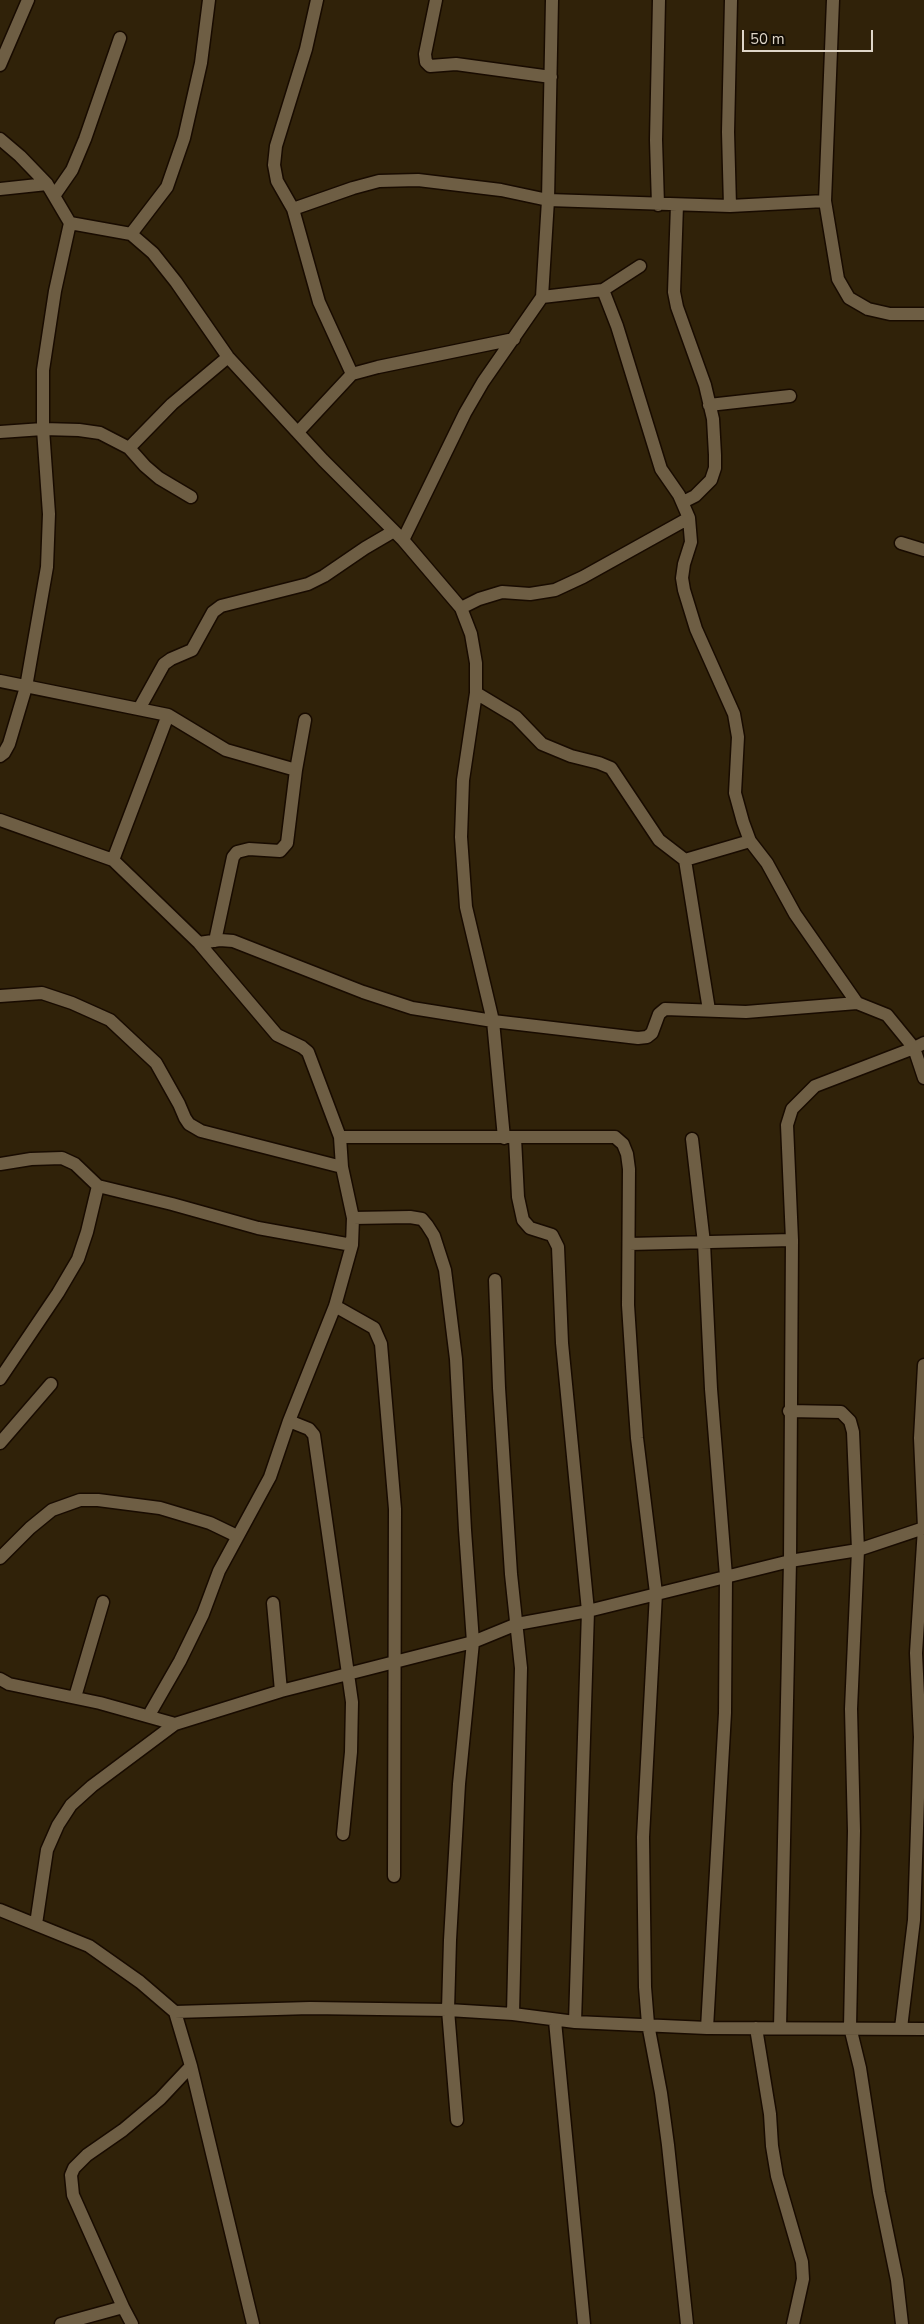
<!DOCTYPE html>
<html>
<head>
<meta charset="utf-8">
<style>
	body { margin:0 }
	#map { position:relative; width:924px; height:2324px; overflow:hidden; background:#302209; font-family:"Nunito Sans",sans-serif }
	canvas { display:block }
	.scale { position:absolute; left:742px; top:30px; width:131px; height:22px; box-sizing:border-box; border:2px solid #dfd6c8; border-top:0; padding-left:6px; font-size:15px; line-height:18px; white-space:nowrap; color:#dfd6c8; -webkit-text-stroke:4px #130d04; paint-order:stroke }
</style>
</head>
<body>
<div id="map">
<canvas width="924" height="2324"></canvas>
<div class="scale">50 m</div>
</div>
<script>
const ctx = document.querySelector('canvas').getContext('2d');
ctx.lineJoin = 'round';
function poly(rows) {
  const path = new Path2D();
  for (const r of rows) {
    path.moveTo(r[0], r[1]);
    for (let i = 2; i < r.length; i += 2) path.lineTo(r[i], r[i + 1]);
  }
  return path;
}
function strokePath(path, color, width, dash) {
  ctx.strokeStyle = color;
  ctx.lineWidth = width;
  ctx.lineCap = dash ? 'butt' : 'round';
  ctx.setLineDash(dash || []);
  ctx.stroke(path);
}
const minor = poly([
	[317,0,306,49,276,146,274,165,277,181,293,209,319,302,352,374],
	[436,0,425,54,426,62,430,66,456,64,551,77],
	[552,0,548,200,542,297,603,290,617,326,661,469,679,495,689,518,691,542,684,564,682,578,684,590,696,629,734,714,738,737,735,793,743,822,750,841,767,863,795,914,857,1003],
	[0,65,28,0],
	[0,139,20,156,47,184,70,223,131,234,153,253,176,282,228,357,323,460,403,540,461,608,471,634,476,663,476,693,463,780,461,837,466,907,493,1021,504,1138],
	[0,189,47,184],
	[54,196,72,170,85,139,120,38],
	[825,201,838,279,849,298,868,309,890,314,924,314],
	[658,205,656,140,659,0],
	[677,205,674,292,677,307,705,385,713,419,715,455,715,468,711,480,695,496,683,502],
	[730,206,728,132,731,0],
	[293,209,353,188,379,181,418,180,501,190,548,200,730,206,825,201,833,0],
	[131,234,167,187,184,138,201,63,209,0],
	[603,290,640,266],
	[709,405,790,396],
	[0,432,43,429,79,430,100,433,129,448,172,404,228,357],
	[298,432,352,374,378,367,514,339],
	[129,448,145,466,159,478,191,497],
	[403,540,465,413,483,382,542,297],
	[901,543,924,550],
	[461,608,479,599,502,592,530,594,555,590,583,577,689,518],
	[0,681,168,715,113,860],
	[476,693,516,717,542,744,571,756,599,763,611,768,659,840,685,860,750,841],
	[139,709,164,664,171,659,192,650,213,612,221,606,308,584,324,576,365,548,394,531],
	[168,715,226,750,296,770],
	[0,756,4,753,9,744,26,687,47,567,49,514,43,429,43,370,55,291,70,223],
	[0,820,113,860,199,943,277,1035,302,1047,308,1052,340,1137],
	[685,860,709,1010],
	[215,941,233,857,237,852,249,849,280,851,287,843,296,770,305,720],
	[199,943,220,940,233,941,363,992,412,1008,493,1021,638,1038,647,1037,652,1033,659,1014,665,1009,746,1012,857,1003,887,1015,914,1048,924,1043],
	[0,996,42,993,72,1003,110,1020,156,1063,179,1104,185,1118,189,1124,201,1131,342,1167],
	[515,1138,518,1197,523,1220,530,1228,552,1235,558,1247,562,1343,588,1611,575,2022],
	[692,1139,704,1243,711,1389,726,1576,725,1713,707,2028],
	[0,1164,31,1159,62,1158,75,1164,98,1186,87,1232,78,1259,58,1293,0,1379],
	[98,1186,172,1204,258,1228,352,1245],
	[353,1218,410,1217,422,1219,427,1225,434,1236,445,1270,456,1359,465,1530,473,1642,459,1784,450,1940,448,2010,457,2120],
	[629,1244,792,1240],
	[495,1280,499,1388,511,1574,521,1668,513,2014],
	[335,1306,374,1328,381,1344,395,1509,394,1876],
	[789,1411,841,1412,850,1421,853,1432,858,1550,851,1709,854,1831,850,2027,860,2068,879,2192,897,2280,902,2324],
	[289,1421,309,1429,314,1435,352,1702,351,1752,343,1834],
	[0,1443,51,1384],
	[0,1558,30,1528,52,1510,80,1500,98,1500,160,1508,210,1523,237,1536],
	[273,1603,281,1691],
	[0,1679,9,1684,100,1703,175,1724,92,1786,71,1805,58,1825,47,1850,36,1924],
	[75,1697,103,1602],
	[149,1715,180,1661,203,1614,219,1571,270,1477,289,1421,335,1306,352,1245,353,1218,342,1167,340,1137,615,1137,623,1144,627,1154,629,1169,628,1305,633,1382,637,1438,656,1593,643,1837,645,1987,648,2024,661,2093,668,2145,687,2324],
	[175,1724,281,1691,473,1642,517,1624,588,1611,790,1561,858,1550,924,1528],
	[0,1910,89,1946,140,1982,175,2012,191,2066,253,2324],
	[175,2012,310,2008,448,2010,513,2014,575,2022,707,2028,924,2029],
	[555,2021,584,2324],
	[756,2028,770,2114,772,2146,777,2176,802,2262,803,2279,793,2324],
	[780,2028,790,1561,792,1240,787,1125,792,1109,815,1086,914,1048,924,1078],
	[901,2028,914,1920,920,1737,916,1653,924,1528,920,1438,924,1365],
	[123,2307,73,2195,71,2175,74,2168,87,2155,123,2130,160,2099,191,2066],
	[61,2324,123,2307,132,2324]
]);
strokePath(minor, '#180b00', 15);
strokePath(minor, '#6e5e44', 12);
</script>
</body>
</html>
